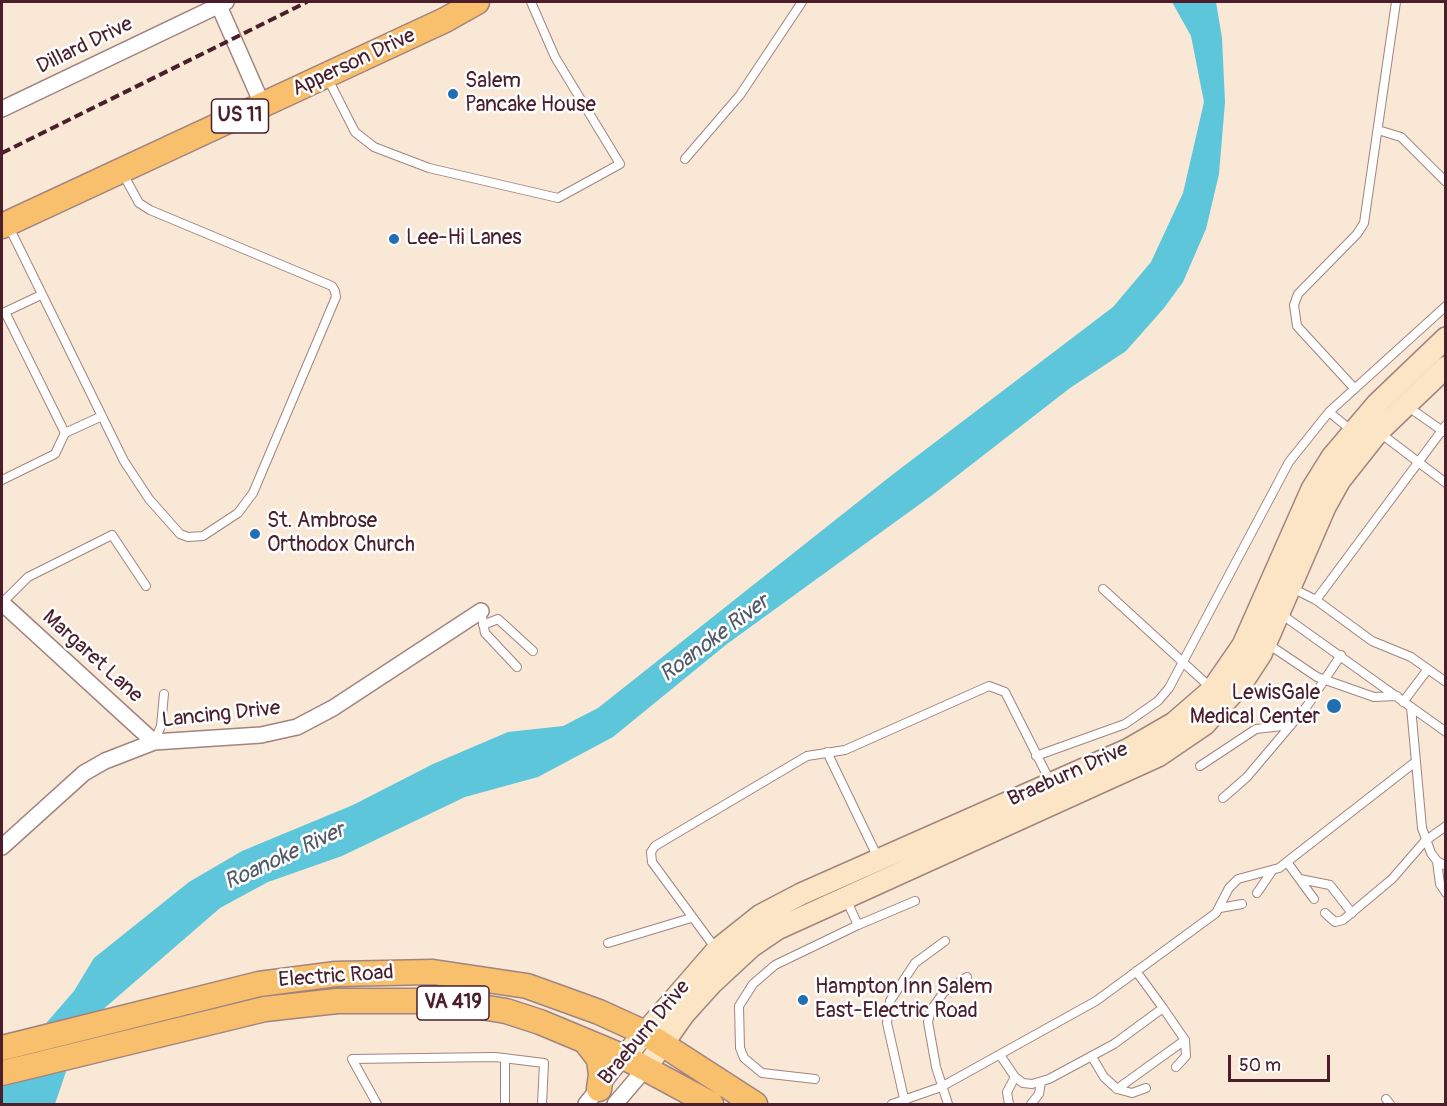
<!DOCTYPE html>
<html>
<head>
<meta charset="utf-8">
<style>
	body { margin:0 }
	#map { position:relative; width:1447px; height:1106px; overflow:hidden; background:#f8e8d5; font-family:Pangolin,sans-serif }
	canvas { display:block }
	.frame { position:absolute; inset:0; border:3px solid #4a1f2b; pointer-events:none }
	.scale { position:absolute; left:1228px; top:1055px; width:102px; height:27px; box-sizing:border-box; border:3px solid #4a1f2b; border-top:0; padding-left:8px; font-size:18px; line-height:21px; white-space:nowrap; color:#4a1f2b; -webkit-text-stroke:4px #fff; paint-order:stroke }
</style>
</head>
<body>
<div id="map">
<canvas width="1447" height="1106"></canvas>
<div class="frame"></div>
<div class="scale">50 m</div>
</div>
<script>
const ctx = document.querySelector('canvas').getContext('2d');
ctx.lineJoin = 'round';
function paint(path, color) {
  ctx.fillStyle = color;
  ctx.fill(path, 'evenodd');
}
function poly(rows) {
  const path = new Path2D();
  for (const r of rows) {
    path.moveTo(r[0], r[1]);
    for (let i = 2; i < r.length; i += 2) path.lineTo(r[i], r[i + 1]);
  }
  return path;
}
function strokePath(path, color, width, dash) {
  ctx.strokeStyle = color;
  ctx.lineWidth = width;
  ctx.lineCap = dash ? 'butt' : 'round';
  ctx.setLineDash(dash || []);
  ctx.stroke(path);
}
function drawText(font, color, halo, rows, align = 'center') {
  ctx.font = font + ' Pangolin,sans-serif';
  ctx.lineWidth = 5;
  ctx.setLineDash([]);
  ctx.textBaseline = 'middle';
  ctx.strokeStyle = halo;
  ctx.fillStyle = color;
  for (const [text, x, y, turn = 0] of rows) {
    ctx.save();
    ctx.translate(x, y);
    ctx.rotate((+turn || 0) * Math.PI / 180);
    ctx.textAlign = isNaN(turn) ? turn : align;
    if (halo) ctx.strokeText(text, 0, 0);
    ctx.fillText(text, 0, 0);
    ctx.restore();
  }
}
paint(poly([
	[1172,2,1216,2,1222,38,1225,102,1219,174,1206,229,1183,282,1164,308,1126,351,1070,388,931,496,727,644,613,737,538,777,465,797,342,856,268,882,220,908,100,1012,72,1054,55,1104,2,1104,2,1074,74,991,94,958,189,882,242,851,353,805,433,764,508,732,563,726,598,708,892,475,1113,307,1151,262,1183,193,1204,102,1191,36]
]), '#5ec6da');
const lane = poly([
	[327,77,355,132,374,147,429,168,558,198,620,164,555,57,531,2],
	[1378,130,1401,137,1446,182],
	[685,159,740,95,802,2],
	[8,225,124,461,149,499,180,534,188,537,203,536,238,513,253,493,336,297,335,291,332,286,150,210,139,203,123,174],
	[5,312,41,295],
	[2,314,5,312,65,433,55,454,2,480],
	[1354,388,1297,326,1294,305,1298,294,1357,234,1364,223,1396,2],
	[1407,406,1444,432],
	[1329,412,1351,430],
	[65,433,102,416],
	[1380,433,1446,483],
	[1292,588,1316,600,1372,641,1411,657,1446,682],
	[1103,589,1210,687],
	[1316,600,1446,425],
	[2,603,28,577,112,535,146,586],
	[481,611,485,633,517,667],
	[1281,614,1446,732],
	[483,625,498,619,533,651],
	[1268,644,1317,677,1374,697,1397,696],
	[1403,702,1428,669],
	[1411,707,1422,828,1431,853,1437,861,1446,866],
	[154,742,161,726,164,694],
	[827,752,878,858],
	[1036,756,1125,724,1158,701,1169,688,1289,462,1329,412,1446,306],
	[1200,766,1256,729,1291,725],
	[1223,798,1247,777,1307,706,1341,655],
	[1437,861,1440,884,1446,893],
	[1287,862,1314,899],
	[1300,879,1330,885,1352,913],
	[1257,893,1272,871],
	[846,899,858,925,915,901],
	[1220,908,1242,904],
	[1325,913,1335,922,1343,920,1392,879,1425,841,1446,826],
	[608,943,691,918],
	[716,949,652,862,651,852,655,846,807,756,845,750,989,686,1005,692,1051,783],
	[1000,1055,1015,1077,1023,1083,1032,1084,1049,1079,1114,1044,1163,1008,1136,971],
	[1092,1057,1104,1077,1117,1089,1185,1040,1163,1008],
	[1176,1067,1186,1056,1185,1040],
	[815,1079,762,1073,744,1058,740,1048,739,1006,753,984,775,965,858,925],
	[1117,1089,1132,1093,1146,1088],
	[1386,1099,1390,1104],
	[905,1103,887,1023,890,1001,915,963,945,941],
	[377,1104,352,1059,495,1057,544,1063,542,1104],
	[505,1104,505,1058],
	[892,1104,941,1087,1096,1001,1216,913,1229,888,1238,879,1279,868,1414,763],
	[948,1104,936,1067,928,1022,931,1010,944,992,967,977],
	[1009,1104,1007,1092,1015,1077],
	[1031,1104,1039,1094,1041,1082]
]);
const street = poly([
	[219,6,263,106],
	[2,109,226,2],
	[2,603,154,742],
	[2,847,84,773,105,761,154,742,261,735,297,727,333,708,481,611],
	[586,1104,624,1057],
	[615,1104,645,1069]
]);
const secondary = poly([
	[624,1057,717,950,761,915,801,894,1129,749,1174,723,1212,690,1243,645,1312,489,1332,457,1377,404,1446,338],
	[645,1069,684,1014,712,983,752,946,777,929,1158,756,1205,724,1242,683,1261,654,1325,507,1340,480,1378,432,1446,367]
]);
const primary = poly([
	[2,226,445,20,477,2],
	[585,1041,599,1059,601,1075,599,1089],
	[2,1048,259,984,336,974,433,972,527,986,599,1012,645,1033,755,1104],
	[2,1073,265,1009,337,1001,418,1001,463,1004,506,1011,540,1022,624,1057,711,1104]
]);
strokePath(lane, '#a18480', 10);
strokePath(street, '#a18480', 18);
strokePath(secondary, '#a18480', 24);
strokePath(primary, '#a18480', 27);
strokePath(lane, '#fff', 8);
strokePath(street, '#fff', 15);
strokePath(secondary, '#fce5c4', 21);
strokePath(primary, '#f8bf6c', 24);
strokePath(poly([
	[2,153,307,2]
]), '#4a1f2b', 4, [9, 4.5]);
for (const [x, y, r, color] of [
	[453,94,6,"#1f6fb2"],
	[394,239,6,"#1f6fb2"],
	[255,534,6,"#1f6fb2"],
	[1334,706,8,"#1f6fb2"],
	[803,1000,6,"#1f6fb2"]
]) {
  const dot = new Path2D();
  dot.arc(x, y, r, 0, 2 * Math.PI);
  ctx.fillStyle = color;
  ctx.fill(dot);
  strokePath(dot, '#fff', 2);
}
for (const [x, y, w] of [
	[240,116,57],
	[453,1003,72]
]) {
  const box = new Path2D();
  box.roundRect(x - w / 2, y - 17, w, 34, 4.5);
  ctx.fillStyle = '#fff';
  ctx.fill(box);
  strokePath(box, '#4a1f2b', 1.5);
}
drawText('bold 20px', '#4a1f2b', null, [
	["US 11",240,116],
	["VA 419",453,1003]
]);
drawText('21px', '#4a1f2b', '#fff', [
	["Dillard Drive",85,46,-26],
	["Apperson Drive",354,63,-25],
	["Margaret Lane",92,657,42],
	["Lancing Drive",221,715,-6],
	["Braeburn Drive",1068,775,-24],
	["Electric Road",336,977,-4],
	["Braeburn Drive",645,1033,-50]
]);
drawText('21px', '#4a1f2b', '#fff', [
	["Salem",465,82],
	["Pancake House",465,106],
	["Lee-Hi Lanes",406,239],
	["St. Ambrose",267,522],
	["Orthodox Church",267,546],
	["LewisGale",1320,694,"right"],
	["Medical Center",1320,718,"right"],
	["Hampton Inn Salem",815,988],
	["East-Electric Road",815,1012]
], 'left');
drawText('italic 22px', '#515968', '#fff', [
	["Roanoke River",715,639,-37],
	["Roanoke River",285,857,-25]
]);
</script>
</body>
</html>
